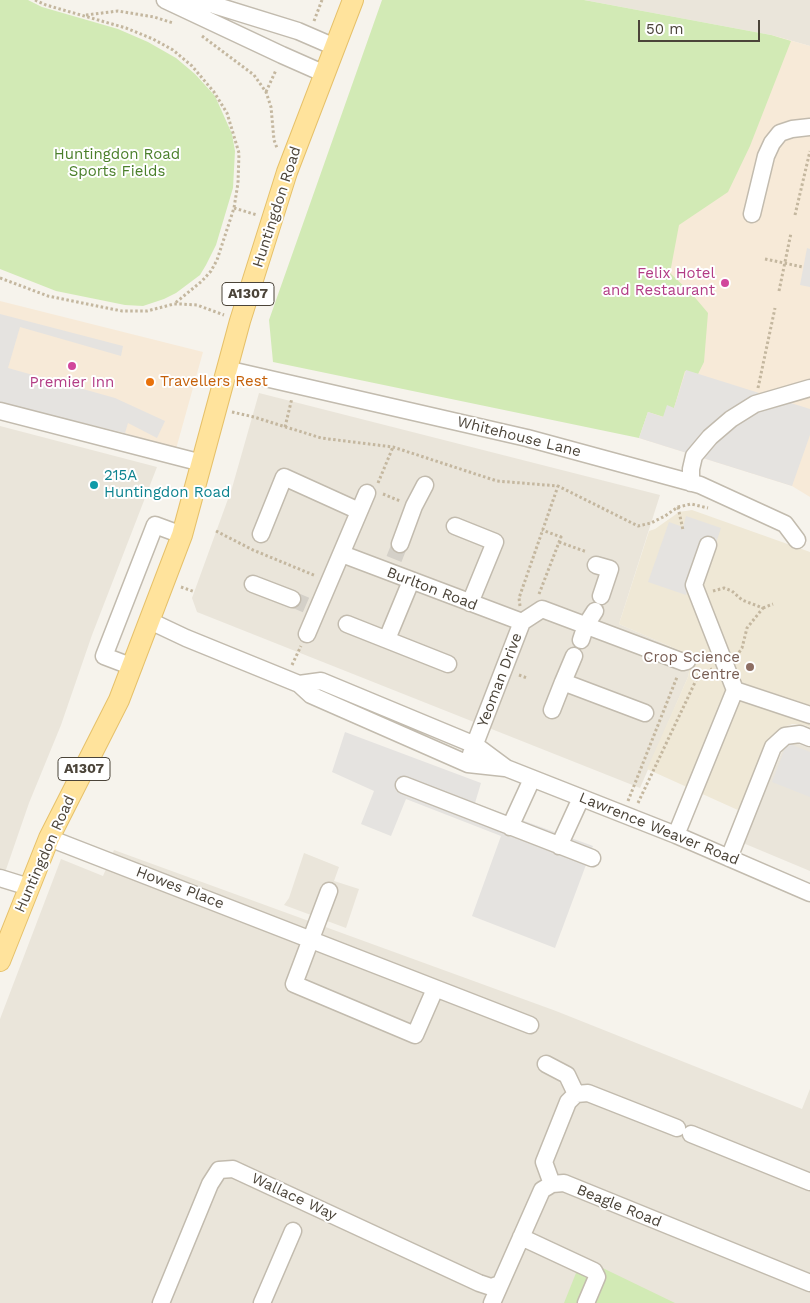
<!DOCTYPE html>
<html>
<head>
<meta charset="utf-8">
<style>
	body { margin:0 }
	#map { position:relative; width:810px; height:1303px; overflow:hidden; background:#f6f3ec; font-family:"Work Sans",sans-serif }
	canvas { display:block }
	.scale { position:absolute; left:638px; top:20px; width:122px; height:22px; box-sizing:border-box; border:2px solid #4b4439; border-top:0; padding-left:6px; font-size:15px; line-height:18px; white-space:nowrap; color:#4b4439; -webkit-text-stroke:4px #fff; paint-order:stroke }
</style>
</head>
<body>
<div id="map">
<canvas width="810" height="1303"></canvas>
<div class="scale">50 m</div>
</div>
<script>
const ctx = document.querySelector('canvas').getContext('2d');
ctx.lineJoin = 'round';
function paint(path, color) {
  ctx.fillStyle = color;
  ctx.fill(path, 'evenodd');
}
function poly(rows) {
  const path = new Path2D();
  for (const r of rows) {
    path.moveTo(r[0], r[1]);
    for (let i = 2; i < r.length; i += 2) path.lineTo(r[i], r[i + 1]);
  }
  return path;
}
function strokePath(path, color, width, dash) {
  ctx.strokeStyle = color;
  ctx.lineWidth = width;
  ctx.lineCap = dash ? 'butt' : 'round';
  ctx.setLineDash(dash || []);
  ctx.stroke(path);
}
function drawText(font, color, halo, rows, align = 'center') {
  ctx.font = font + ' "Work Sans",sans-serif';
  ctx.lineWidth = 4;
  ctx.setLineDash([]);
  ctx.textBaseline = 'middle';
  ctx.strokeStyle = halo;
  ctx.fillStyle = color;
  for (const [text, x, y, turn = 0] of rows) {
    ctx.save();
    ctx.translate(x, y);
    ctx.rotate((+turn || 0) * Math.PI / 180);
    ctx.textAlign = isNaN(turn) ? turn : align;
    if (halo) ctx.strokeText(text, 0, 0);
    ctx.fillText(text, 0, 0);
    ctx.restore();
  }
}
paint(poly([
	[584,0,810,0,810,46,771,35],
	[259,393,660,495,619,624,692,656,688,677,640,788,197,612,192,598,232,488],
	[0,426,157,467,92,635,61,725,29,803,0,887],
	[787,740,810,748,810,871,743,843],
	[114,850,556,1011,802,1109,810,1089,810,1303,0,1303,0,1019,61,859,103,876],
	[304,853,339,867,334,881,359,889,346,928,284,905,289,898]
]), '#eae5da');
paint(poly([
	[771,35,810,46,810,497,792,486,639,438,648,412,646,316,667,181,725,165],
	[0,301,203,352,176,449,109,428,0,403]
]), '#f7ead8');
paint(poly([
	[692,510,810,552,810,727,804,725,792,724,780,729,773,735,767,744,740,811,647,769,688,677,692,656,619,624,649,531,655,529,679,512]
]), '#efe8d6');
paint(poly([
	[0,0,28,0,42,7,118,29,148,42,176,58,195,74,215,96,232,134,235,151,233,188,216,245,206,265,200,275,176,293,164,299,143,306,125,305,56,291,0,269],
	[382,0,584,0,771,35,791,41,750,146,728,192,679,225,670,273,692,294,708,313,704,362,698,374,685,371,674,408,664,417,648,412,639,438,273,362,269,320],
	[582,1258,675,1303,564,1303]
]), '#d2eab5');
paint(poly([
	[807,248,810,249,810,287,800,285],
	[0,314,123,346,121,356,20,327,8,368,115,398,165,421,157,438,128,423,125,433,0,403],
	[686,370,810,409,810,435,792,486,639,438,648,412,663,417,667,405,674,408],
	[686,516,721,528,703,582,692,578,686,595,648,582,669,522,683,527],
	[345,732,481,783,475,803,593,846,555,948,472,916,501,836,406,799,391,836,361,824,374,791,332,772],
	[787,743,810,752,810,797,772,782]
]), '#e5e3e0');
strokePath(poly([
	[394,559,400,544],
	[292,599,306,605]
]), '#d4d0c8', 16, [16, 8]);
const minor = poly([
	[165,0,282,55,325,74],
	[188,0,214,5,298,31,335,47],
	[752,214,766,156,772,143,780,133,792,129,810,127],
	[226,369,527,438,700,485,785,524,797,540],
	[0,411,202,463],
	[691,483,691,469,694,456,710,437,731,419,755,404,810,388],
	[455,526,495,542,470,603],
	[261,534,284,477,359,511],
	[400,544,414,506,425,485],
	[708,545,694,585,735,690],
	[342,554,522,622],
	[596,565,610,569,601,596],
	[253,584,292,599],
	[150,621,186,638,299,684,311,695,468,764,505,768],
	[347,624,448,664],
	[307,634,367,493],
	[387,639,411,581],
	[581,640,586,625,595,611],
	[574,656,563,682,645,713],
	[133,667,104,656,155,525,182,535],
	[299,684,321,681,475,745,506,768,676,835,810,893],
	[552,710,563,682],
	[471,754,522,622,542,609,683,662,687,661],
	[404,785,592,858],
	[510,827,532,779],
	[676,835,735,690,810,715],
	[49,838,530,1025],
	[559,846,581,798],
	[729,858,773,747,785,736,800,734,810,738],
	[0,878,29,887],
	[329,891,294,984,415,1035,435,989],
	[546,1064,567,1075,576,1094],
	[691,1134,810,1182],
	[552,1184,544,1162,568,1102,576,1094,588,1093,677,1128],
	[521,1237,594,1271,597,1277,586,1303],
	[161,1303,210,1184,219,1170,233,1169,479,1283,491,1287,500,1284],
	[262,1303,293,1231],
	[492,1303,542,1190,552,1184,564,1183,810,1283]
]);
const major = poly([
	[0,961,49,838,119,700,182,535,240,321,287,172,353,0]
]);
strokePath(minor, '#c2bbae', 19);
strokePath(major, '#e6c16a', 22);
strokePath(poly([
	[35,0,46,5,126,28,153,39,173,50,192,66,214,92,227,113,239,153,238,183,234,208,217,260,211,271,202,281,174,304],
	[86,15,118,11,154,17,173,23],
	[314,21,322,0],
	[202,36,254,75,266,92,271,107,274,140,277,148],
	[266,92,276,70],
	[234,208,257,215],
	[795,215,810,151],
	[765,259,803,267],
	[0,278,48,296,122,311,147,311,174,304,180,304,197,305,224,315],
	[779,291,791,233],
	[758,388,775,308],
	[232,412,254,417,321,438,393,447,497,481,558,486,638,526,651,523,665,516,678,507,691,504,708,508],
	[285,427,292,398],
	[378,483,393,447],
	[383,494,400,501],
	[678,507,683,530],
	[216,531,253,550,316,576],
	[559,542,587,552],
	[181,587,195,592],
	[713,591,724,588,732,591,742,600,763,608,747,628,742,648,738,654],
	[539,594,561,537,542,530],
	[520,606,519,598,558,486],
	[763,608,773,604],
	[292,665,301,646],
	[519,675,527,678],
	[628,801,677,677],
	[638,803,699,674,712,669]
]), '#c4b79f', 3, [2.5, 2.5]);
strokePath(minor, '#fff', 16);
strokePath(major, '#ffe39c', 20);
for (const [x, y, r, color] of [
	[725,283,5,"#d1479c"],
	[72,366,5,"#d1479c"],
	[150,382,5,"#e8710a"],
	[94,485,5,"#0f9aa8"],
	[750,667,5,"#8d6e63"]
]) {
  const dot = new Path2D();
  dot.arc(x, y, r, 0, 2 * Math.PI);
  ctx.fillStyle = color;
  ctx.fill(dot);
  strokePath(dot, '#fff', 2);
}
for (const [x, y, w] of [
	[248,294,52],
	[84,769,52]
]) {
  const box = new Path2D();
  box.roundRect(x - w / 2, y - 11.5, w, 23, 4);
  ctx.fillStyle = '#fff';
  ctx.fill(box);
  strokePath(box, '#4b4439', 1);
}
drawText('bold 14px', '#4b4439', null, [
	["A1307",248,294],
	["A1307",84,769]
]);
drawText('15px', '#4a7f2a', '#fff', [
	["Huntingdon Road",117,155],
	["Sports Fields",117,172]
]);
drawText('15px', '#4b4439', '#fff', [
	["Huntingdon Road",277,207,-72],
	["Whitehouse Lane",519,437,14],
	["Burlton Road",432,589,21],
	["Yeoman Drive",500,680,-69],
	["Lawrence Weaver Road",659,829,22],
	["Huntingdon Road",45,854,-66],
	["Howes Place",180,888,21],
	["Wallace Way",294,1197,25],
	["Beagle Road",619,1206,22]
]);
drawText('15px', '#b23c85', '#fff', [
	["Felix Hotel",715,274],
	["and Restaurant",715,291],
	["Premier Inn",72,383,"center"]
], 'right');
drawText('15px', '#c56008', '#fff', [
	["Travellers Rest",160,382]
], 'left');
drawText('15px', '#0d838f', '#fff', [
	["215A",104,476],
	["Huntingdon Road",104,493]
], 'left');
drawText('15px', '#785e54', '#fff', [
	["Crop Science",740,658],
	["Centre",740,675]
], 'right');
</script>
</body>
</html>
